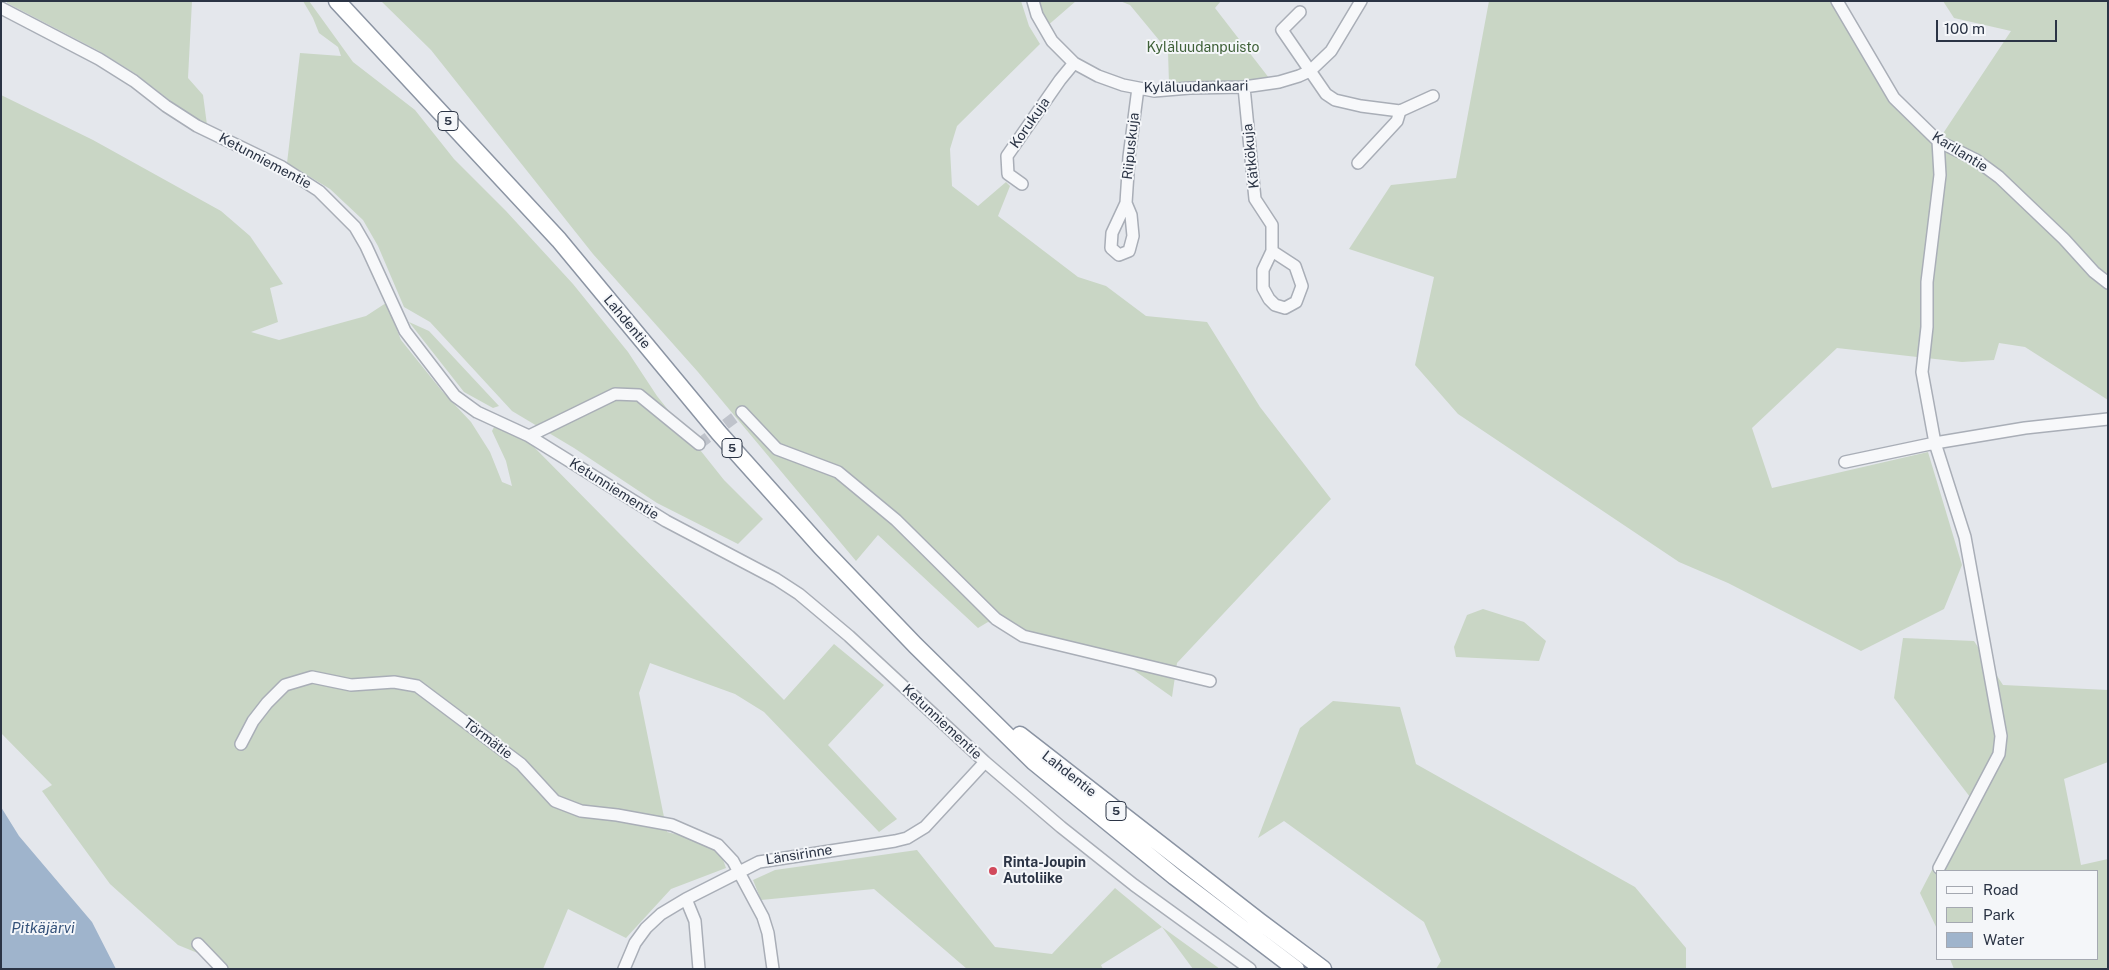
<!DOCTYPE html>
<html>
<head>
<meta charset="utf-8">
<style>
	body { margin:0 }
	#map { position:relative; width:2109px; height:970px; overflow:hidden; background:#e4e7ec; font-family:"Public Sans",sans-serif }
	canvas { display:block }
	.frame { position:absolute; inset:0; border:2px solid #2b3445; pointer-events:none }
	.legend { position:absolute; left:1936px; top:870px; width:162px; height:90px; box-sizing:border-box; background:#f4f6f9; border:1px solid #a4a8b1; margin:0; padding:6px 9px; list-style:none; font-size:15px; color:#2b3445 }
	.legend li { display:flex; align-items:center; gap:10px; height:25px }
	.legend b { width:25px; border:1px solid #a4a8b1 }
	.scale { position:absolute; left:1936px; top:20px; width:121px; height:22px; box-sizing:border-box; border:2px solid #2b3445; border-top:0; padding-left:6px; font-size:15px; line-height:18px; white-space:nowrap; color:#2b3445; -webkit-text-stroke:4px #f4f6f9; paint-order:stroke }
</style>
</head>
<body>
<div id="map">
<canvas width="2109" height="970"></canvas>
<div class="frame"></div>
<ul class="legend">
<li><b style="height:6px;background:#f7f8fa"></b>Road</li>
<li><b style="height:14px;background:#c9d6c5"></b>Park</li>
<li><b style="height:14px;background:#9fb4cc"></b>Water</li>
</ul>
<div class="scale">100 m</div>
</div>
<script>
const ctx = document.querySelector('canvas').getContext('2d');
ctx.lineJoin = 'round';
function paint(path, color) {
  ctx.fillStyle = color;
  ctx.fill(path, 'evenodd');
}
function poly(rows) {
  const path = new Path2D();
  for (const r of rows) {
    path.moveTo(r[0], r[1]);
    for (let i = 2; i < r.length; i += 2) path.lineTo(r[i], r[i + 1]);
  }
  return path;
}
function strokePath(path, color, width, dash) {
  ctx.strokeStyle = color;
  ctx.lineWidth = width;
  ctx.lineCap = dash ? 'butt' : 'round';
  ctx.setLineDash(dash || []);
  ctx.stroke(path);
}
function drawText(font, color, halo, rows, align = 'center') {
  ctx.font = font + ' "Public Sans",sans-serif';
  ctx.lineWidth = 4;
  ctx.setLineDash([]);
  ctx.textBaseline = 'middle';
  ctx.strokeStyle = halo;
  ctx.fillStyle = color;
  for (const [text, x, y, turn = 0] of rows) {
    ctx.save();
    ctx.translate(x, y);
    ctx.rotate((+turn || 0) * Math.PI / 180);
    ctx.textAlign = isNaN(turn) ? turn : align;
    if (halo) ctx.strokeText(text, 0, 0);
    ctx.fillText(text, 0, 0);
    ctx.restore();
  }
}
paint(poly([
	[7,1,192,1,188,78,203,95,207,125,172,102,136,74,99,51,7,3],
	[303,1,309,1,353,62,415,110,454,159,506,211,573,284,628,352,657,396,724,480,763,519,738,544,657,503,574,448,512,411,430,322,404,307,378,246,363,220,330,189,287,163,300,53,341,56,338,47,319,33,313,18],
	[381,1,1021,1,1029,26,1040,44,957,126,950,149,952,186,978,206,1006,182,1010,186,998,216,1078,277,1106,286,1146,316,1207,322,1260,407,1331,499,1177,663,1172,697,1118,659,988,622,978,628,878,535,856,561,698,372,593,254,431,50],
	[1036,1,1076,1,1046,27],
	[1120,1,1221,1,1215,8,1269,78,1248,82,1169,84,1168,51,1130,5],
	[1489,1,1837,1,1894,98,1938,141,2011,31,1954,18,1943,1,2108,1,2108,400,2025,347,1999,343,1994,360,1962,362,1837,348,1752,428,1772,488,1928,452,1962,565,1944,609,1861,651,1728,583,1679,562,1458,414,1415,365,1434,277,1349,249,1391,185,1456,178],
	[1,95,93,140,221,211,250,236,283,284,270,288,278,322,251,332,279,340,366,316,386,303,401,340,442,391,471,422,490,452,502,482,512,486,506,461,492,431,494,427,500,428,531,444,784,700,834,644,884,685,828,745,897,819,879,832,764,712,735,694,650,663,639,693,667,832,691,838,714,848,721,854,726,868,671,889,626,938,568,909,543,969,222,969,210,958,178,945,110,884,42,791,52,785,1,733],
	[409,322,429,331,499,406,493,408,464,392],
	[1483,609,1524,622,1546,641,1539,661,1456,657,1454,647,1467,615],
	[1903,638,1974,641,2003,685,2108,690,2108,762,2064,779,2081,865,2108,859,2108,969,1954,969,1950,959,2098,959,2098,871,1938,871,1938,931,1920,893,1970,797,1894,698],
	[1333,701,1400,707,1416,764,1635,887,1686,948,1686,969,1436,969,1441,961,1424,922,1284,821,1258,838,1300,728],
	[917,850,995,947,1052,954,1115,888,1162,927,1220,969,1193,969,1162,927,1101,965,1103,969,967,969,874,889,761,900,753,880,775,870]
]), '#c9d6c5');
paint(poly([
	[1,807,19,836,92,922,116,969,1,969]
]), '#9fb4cc');
strokePath(poly([
	[699,444,742,412]
]), '#bfc3cb', 11, [11, 5.5]);
const minor = poly([
	[1033,1,1037,15,1052,41,1074,63,1098,76,1123,85,1154,91,1190,88,1244,87,1279,82,1299,76,1310,71,1331,51,1361,1],
	[1837,1,1894,98,1938,141,1976,160,1999,177,2064,239,2094,272,2108,283],
	[1,8,99,59,134,81,166,106,197,126,282,167,319,191,355,227,366,246,405,331,455,396,477,412,529,436,666,521,776,579,799,594,849,636,985,762,1061,827,1134,885,1250,969],
	[1300,12,1282,30,1326,94,1335,100,1361,106,1400,111,1433,96],
	[1244,87,1255,199,1272,225,1272,251,1295,266,1302,286,1296,302,1285,308,1275,305,1269,299,1263,288,1263,270,1272,251],
	[1938,141,1940,175,1927,282,1927,327,1922,372,1935,443,1965,537,2001,736,1999,754,1939,868],
	[1358,163,1397,121,1400,111],
	[1022,184,1008,174,1007,156,1060,80,1074,63],
	[1126,203,1112,233,1111,248,1119,255,1129,251,1133,236,1131,215,1126,203,1129,157,1138,88],
	[742,412,777,449,838,472,896,520,996,619,1023,636,1210,681],
	[529,436,615,394,639,395,699,444],
	[1845,462,1935,443,2025,428,2108,419],
	[241,744,253,721,267,703,285,685,312,677,351,685,394,682,417,686,521,764,555,801,581,811,617,815,672,825,718,845,733,861,763,917,768,933,773,969],
	[686,899,695,921,699,969],
	[198,944,222,969],
	[624,969,635,943,646,928,661,914,686,899,759,862,895,841,907,838,925,827,985,762]
]);
const highway = poly([
	[337,1,559,240,719,433,821,547,915,645,1034,762,1175,877,1296,969],
	[1020,735,1259,921,1323,969]
]);
strokePath(minor, '#a9aeb7', 14);
strokePath(highway, '#8b94a3', 19);
strokePath(minor, '#f7f8fa', 11);
strokePath(highway, '#fff', 16);
for (const [x, y, r, color] of [
	[993,871,5,"#d1495b"]
]) {
  const dot = new Path2D();
  dot.arc(x, y, r, 0, 2 * Math.PI);
  ctx.fillStyle = color;
  ctx.fill(dot);
  strokePath(dot, '#f4f6f9', 2);
}
for (const [x, y, w] of [
	[448,121,20],
	[732,448,20],
	[1116,811,20]
]) {
  const box = new Path2D();
  box.roundRect(x - w / 2, y - 9.5, w, 19, 4);
  ctx.fillStyle = '#f4f6f9';
  ctx.fill(box);
  strokePath(box, '#2b3445', 1);
}
drawText('bold 12px', '#2b3445', null, [
	["5",448,121],
	["5",732,448],
	["5",1116,811]
]);
drawText('14px', '#3f6138', '#f4f6f9', [
	["Kyläluudanpuisto",1203,48]
]);
drawText('14px', '#2b3445', '#f4f6f9', [
	["Kyläluudankaari",1196,87,-1],
	["Korukuja",1030,123,-55],
	["Riipuskuja",1131,146,-84],
	["Karilantie",1960,152,32],
	["Kätkökuja",1251,156,-96],
	["Ketunniementie",265,161,28],
	["Lahdentie",627,322,50],
	["Ketunniementie",614,489,32],
	["Ketunniementie",942,722,43],
	["Törmätie",488,739,37],
	["Lahdentie",1069,774,38],
	["Länsirinne",799,855,-9]
]);
drawText('bold 14px', '#2b3445', '#f4f6f9', [
	["Rinta-Joupin",1003,863],
	["Autoliike",1003,879]
], 'left');
drawText('italic 15px', '#34527a', '#f4f6f9', [
	["Pitkäjärvi",43,928]
]);
</script>
</body>
</html>
